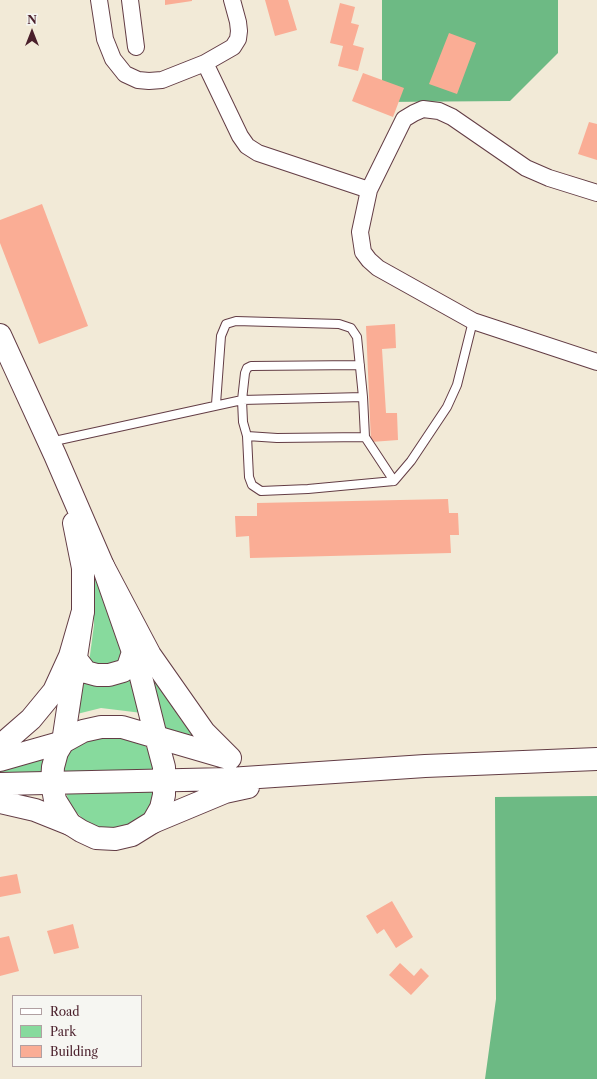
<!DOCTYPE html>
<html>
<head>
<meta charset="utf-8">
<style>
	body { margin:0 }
	#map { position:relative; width:597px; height:1079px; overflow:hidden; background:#f2ead7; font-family:"Libre Caslon Text",serif }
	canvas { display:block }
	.legend { position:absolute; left:12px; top:995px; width:130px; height:72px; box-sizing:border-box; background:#f6f6f2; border:1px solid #b1a0a2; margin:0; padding:5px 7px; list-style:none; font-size:12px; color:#4a1f2b }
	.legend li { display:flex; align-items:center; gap:8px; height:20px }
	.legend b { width:20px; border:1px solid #b1a0a2 }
	.north { position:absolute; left:12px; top:12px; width:40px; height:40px; -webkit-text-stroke:3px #f6f6f2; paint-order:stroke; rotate:0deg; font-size:11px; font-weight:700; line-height:16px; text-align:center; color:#4a1f2b }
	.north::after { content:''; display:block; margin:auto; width:14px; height:18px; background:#4a1f2b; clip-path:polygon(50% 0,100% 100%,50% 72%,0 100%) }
</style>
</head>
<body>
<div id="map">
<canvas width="597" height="1079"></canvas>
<ul class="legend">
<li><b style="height:5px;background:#fff"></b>Road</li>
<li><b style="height:11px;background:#87da9d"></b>Park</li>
<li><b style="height:11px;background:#faad95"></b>Building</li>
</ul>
<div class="north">N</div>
</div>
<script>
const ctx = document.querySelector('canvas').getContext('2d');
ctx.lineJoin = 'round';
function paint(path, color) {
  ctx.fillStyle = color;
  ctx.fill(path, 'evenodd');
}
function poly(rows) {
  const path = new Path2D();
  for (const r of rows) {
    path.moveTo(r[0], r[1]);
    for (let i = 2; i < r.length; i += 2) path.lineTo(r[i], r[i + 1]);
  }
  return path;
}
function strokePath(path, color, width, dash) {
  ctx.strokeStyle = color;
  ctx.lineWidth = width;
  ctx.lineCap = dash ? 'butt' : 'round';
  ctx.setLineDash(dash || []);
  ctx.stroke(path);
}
paint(poly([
	[94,577,107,594,142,713,101,708,77,714,90,655,94,625],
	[143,662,181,720,201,744,162,728],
	[85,734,141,738,151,756,153,775,61,778,69,750],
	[49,752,47,774,0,776,0,767],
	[156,788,151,809,136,825,117,834,95,831,74,810,68,801,66,790]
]), '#87da9d');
paint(poly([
	[382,0,558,0,558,53,510,101,382,102],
	[597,796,597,1079,485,1079,496,999,495,797]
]), '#6dba84');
paint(poly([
	[165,0,192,0,192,1,165,5],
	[265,0,288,0,297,30,275,36],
	[340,3,355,7,351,23,359,25,353,45,364,48,358,71,338,66,343,46,330,43],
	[449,33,476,43,457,94,429,84],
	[363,73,404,88,393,117,352,101],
	[589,122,597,124,597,160,578,154],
	[42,204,88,326,39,344,0,243,0,220],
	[395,324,396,348,382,349,386,413,397,413,398,440,371,442,366,326],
	[448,499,449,513,458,513,459,535,450,535,451,553,250,558,249,536,236,537,235,516,257,516,257,503],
	[17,874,21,893,0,897,0,877],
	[392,901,413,937,396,948,384,929,377,934,366,916],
	[73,924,79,948,54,954,47,931],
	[9,936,19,971,0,976,0,938],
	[400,963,414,976,421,968,429,976,411,995,389,975]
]), '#faad95');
const service = poly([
	[360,365,251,366,247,368,245,373,242,400,243,422,247,436,277,438,365,437],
	[216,404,221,336,226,324,236,321,339,324,351,328,357,337,363,397],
	[50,442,242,400,363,397,365,437,394,481,308,489,261,491,252,485,249,477,247,436],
	[394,481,411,461,447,407,457,385,473,321]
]);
const minor = poly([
	[99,0,105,39,113,59,125,74,138,80,149,81,162,80,205,63,233,47,238,39,239,31,238,22,232,0],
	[130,0,136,47],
	[205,63,240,136,247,146,258,153,369,190],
	[597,193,549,178,526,168,452,117,439,111,423,109,414,113,404,119,369,190,360,232,363,252,369,260,378,268,473,321,597,362]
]);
const secondary = poly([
	[0,335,55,455,103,566,139,669,156,737],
	[76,659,86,672,97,675,109,675,123,671,128,667,133,652],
	[101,727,122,727,156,737,164,767,164,795,161,808,153,822,132,835,115,839,96,838,81,831,70,824,55,800,52,783,53,767,57,752,63,742,83,731,101,727],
	[63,742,83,611,83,568,74,523]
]);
const trunk = poly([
	[103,566,150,655,204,732,230,758],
	[156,737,228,758],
	[0,746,31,719,54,691,70,656,83,611],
	[0,760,63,742],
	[0,784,229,779,425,766,597,759],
	[0,802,35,810,70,824],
	[153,822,225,792,248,787]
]);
strokePath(service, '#633d45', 10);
strokePath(minor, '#633d45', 18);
strokePath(secondary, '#633d45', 24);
strokePath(trunk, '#633d45', 24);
strokePath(service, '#fff', 8);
strokePath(minor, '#fff', 16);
strokePath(secondary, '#fff', 22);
strokePath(trunk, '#fff', 22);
</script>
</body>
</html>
